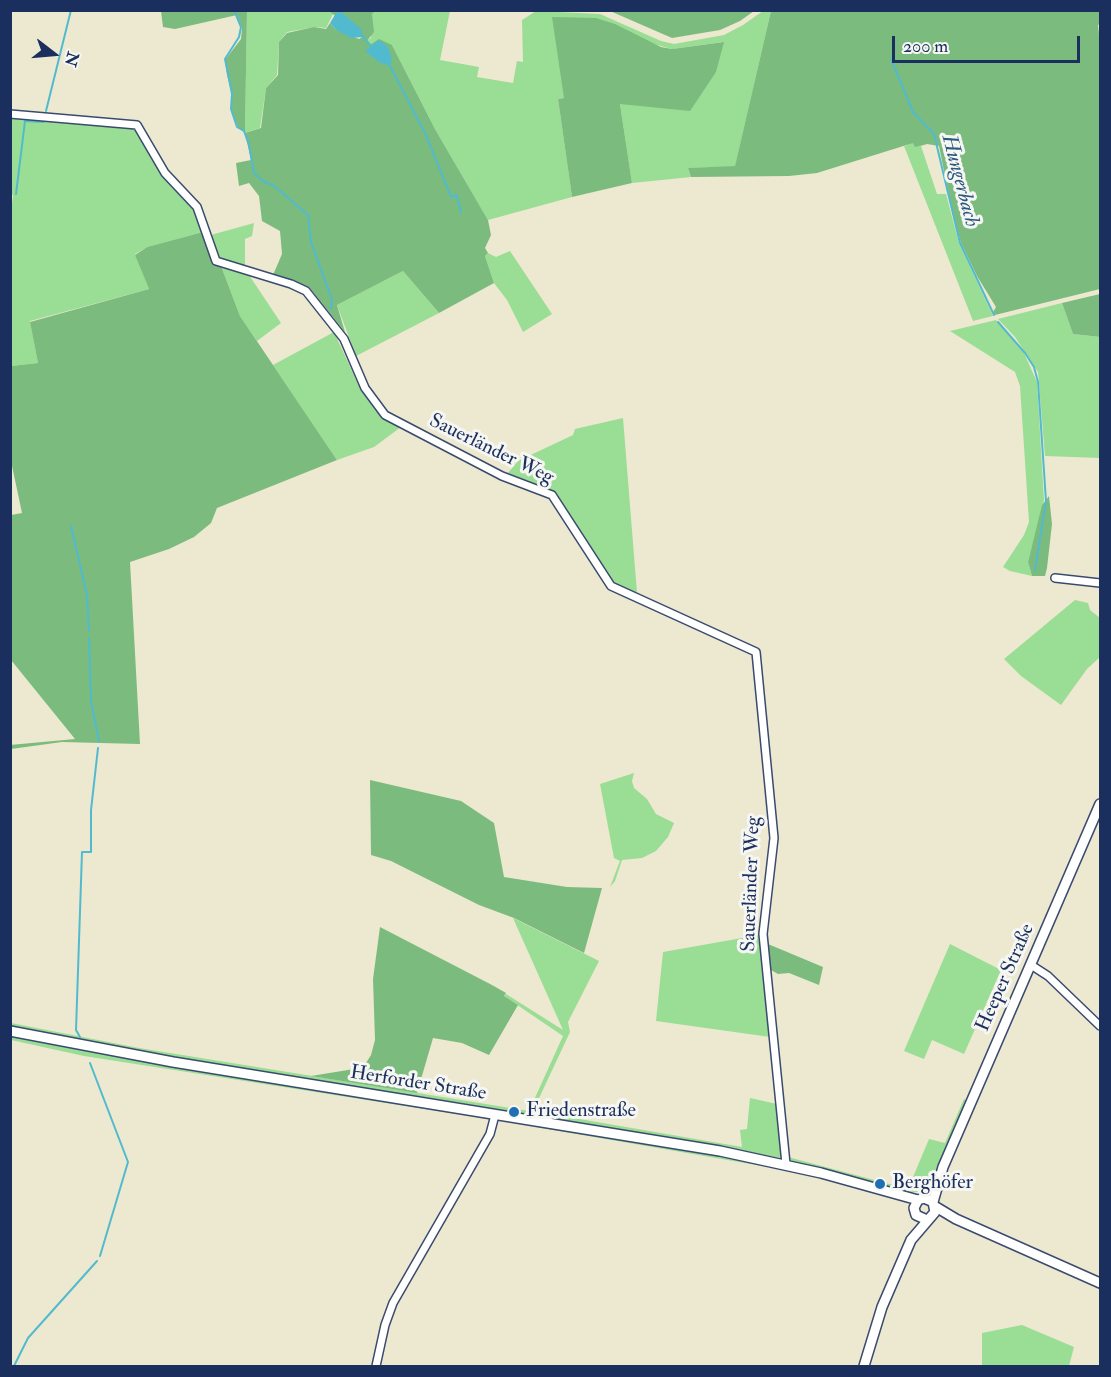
<!DOCTYPE html>
<html>
<head>
<meta charset="utf-8">
<style>
	body { margin:0 }
	#map { position:relative; width:1111px; height:1377px; overflow:hidden; background:#ede8d0; font-family:"IM FELL Double Pica",serif }
	canvas { display:block }
	.frame { position:absolute; inset:0; border:12px solid #1b2f5e; pointer-events:none }
	.north { position:absolute; left:24px; top:24px; width:60px; height:60px; -webkit-text-stroke:4px #f6f6f2; paint-order:stroke; rotate:106deg; font-size:16px; font-weight:700; line-height:24px; text-align:center; color:#1b2f5e }
	.north::after { content:''; display:block; margin:auto; width:21px; height:27px; background:#1b2f5e; clip-path:polygon(50% 0,100% 100%,50% 72%,0 100%) }
	.scale { position:absolute; left:892px; top:36px; width:188px; height:27px; box-sizing:border-box; border:3px solid #1b2f5e; border-top:0; padding-left:8px; font-size:18px; line-height:21px; white-space:nowrap; color:#1b2f5e; -webkit-text-stroke:4px #f6f6f2; paint-order:stroke }
</style>
</head>
<body>
<div id="map">
<canvas width="1111" height="1377"></canvas>
<div class="frame"></div>
<div class="north">N</div>
<div class="scale">200 m</div>
</div>
<script>
const ctx = document.querySelector('canvas').getContext('2d');
ctx.lineJoin = 'round';
function paint(path, color) {
  ctx.fillStyle = color;
  ctx.fill(path, 'evenodd');
}
function poly(rows) {
  const path = new Path2D();
  for (const r of rows) {
    path.moveTo(r[0], r[1]);
    for (let i = 2; i < r.length; i += 2) path.lineTo(r[i], r[i + 1]);
  }
  return path;
}
function strokePath(path, color, width, dash) {
  ctx.strokeStyle = color;
  ctx.lineWidth = width;
  ctx.lineCap = dash ? 'butt' : 'round';
  ctx.setLineDash(dash || []);
  ctx.stroke(path);
}
function drawText(font, color, halo, rows, align = 'center') {
  ctx.font = font + ' "IM FELL Double Pica",serif';
  ctx.lineWidth = 6;
  ctx.setLineDash([]);
  ctx.textBaseline = 'middle';
  ctx.strokeStyle = halo;
  ctx.fillStyle = color;
  for (const [text, x, y, turn = 0] of rows) {
    ctx.save();
    ctx.translate(x, y);
    ctx.rotate((+turn || 0) * Math.PI / 180);
    ctx.textAlign = isNaN(turn) ? turn : align;
    if (halo) ctx.strokeText(text, 0, 0);
    ctx.fillText(text, 0, 0);
    ctx.restore();
  }
}
paint(poly([
	[247,11,340,11,333,14,326,28,315,27,287,32,279,42,277,75,266,88,260,128,245,133],
	[376,11,450,11,440,60,479,67,477,77,513,83,517,61,523,62,522,20,536,11,600,14,661,41,674,44,724,35,743,25,763,11,771,11,735,167,688,168,691,177,632,183,620,104,723,42,672,49,650,43,564,98,558,99,572,197,488,220,435,129,392,45,370,45,366,41,371,38,372,14],
	[886,11,927,144,921,146,937,194,946,194,959,243,993,316,973,321,904,146,908,145],
	[11,116,136,128,164,175,195,211,203,232,147,247,135,254,149,289,30,321,38,363,11,366,10,223,13,195,10,195],
	[254,223,252,236,245,239,245,267,220,258,211,235],
	[510,251,552,314,523,332,507,300,494,283,485,256,488,253,496,257],
	[221,266,249,275,281,323,257,341,240,316],
	[403,271,439,313,356,356,337,305],
	[1062,303,1073,334,1100,337,1100,458,1045,456,1038,372,1015,337,998,319],
	[996,320,1024,353,1037,382,1044,500,1028,562,1032,576,1010,571,1003,567,1024,535,1029,522,1020,386,1015,372,950,331],
	[334,332,358,384,375,409,384,418,401,427,374,447,337,460,273,365],
	[623,418,637,593,614,583,555,494,550,489,508,473,518,461,573,435,575,429],
	[1075,600,1088,603,1090,610,1100,618,1100,657,1087,669,1061,705,1021,676,1004,659],
	[634,773,632,781,634,788,647,799,656,814,674,823,668,837,656,851,642,858,622,860,615,881,610,887,620,861,614,858,600,784],
	[513,918,599,961,568,1022,570,1032,533,1111,742,1147,740,1130,747,1129,750,1098,777,1104,781,1158,512,1111,113,1049,11,1028,11,1023,139,1048,529,1111,563,1036,504,996,506,994,563,1030],
	[759,935,770,1037,656,1021,663,952],
	[950,944,1001,970,964,1054,932,1040,924,1059,904,1051],
	[11,1034,486,1116,489,1119,84,1056,11,1040],
	[964,1099,968,1101,940,1166,928,1187,916,1192,895,1190,875,1182,793,1162,788,1157,908,1189,929,1139,945,1143],
	[538,1124,780,1166,768,1167,536,1127],
	[1022,1325,1074,1347,1069,1366,982,1366,982,1333]
]), '#9add95');
paint(poly([
	[161,11,247,11,245,133,261,128,266,88,278,75,279,42,287,33,314,27,326,29,330,23,335,29,359,39,362,37,329,11,376,11,372,14,374,32,367,41,370,45,379,39,392,45,435,129,488,220,491,235,485,248,488,253,485,256,494,283,439,313,403,271,337,305,345,332,309,287,273,275,282,254,280,231,262,221,259,196,249,183,239,186,236,163,251,160,245,133,238,127,232,112,232,94,227,75,225,60,241,39,242,28,237,15,175,29,163,27],
	[610,11,754,11,740,21,720,30,672,38],
	[771,11,1100,11,1100,24,1098,25,1100,43,1100,289,995,315,993,312,996,307,977,276,961,243,951,206,939,146,927,144,915,147,913,143,817,173,789,176,691,177,688,168,735,166],
	[552,17,596,18,615,24,661,47,672,49,724,42,716,72,690,111,620,104,632,183,572,197,558,99,564,98],
	[203,232,213,264,221,266,240,316,337,460,217,508,211,523,194,537,169,549,130,562,140,744,62,742,11,749,10,745,75,739,11,660,11,515,22,513,11,461,11,366,38,363,30,322,149,289,135,255,147,247],
	[1100,294,1100,337,1073,334,1062,303],
	[1049,496,1052,524,1047,568,1045,576,1032,576,1028,562,1042,505],
	[370,780,461,801,494,823,504,877,567,887,602,888,584,953,514,918,479,905,391,861,371,855],
	[380,927,492,985,506,993,504,996,518,1005,489,1055,462,1043,433,1038,417,1093,311,1076,354,1069,366,1063,371,1055,375,1040,373,979],
	[768,944,823,967,819,985,789,973,778,974,771,970]
]), '#7bbc7e');
paint(poly([
	[340,11,361,29,363,37,351,38,335,29,330,23,336,13],
	[379,40,388,47,392,59,390,66,379,62,365,51]
]), '#51bacf');
strokePath(poly([
	[234,10,241,27,239,37,225,59,232,94,231,109,237,127,244,131,249,145,254,173,264,182,273,185,308,215,311,242,332,300,331,309],
	[362,36,372,47],
	[891,59,913,112,934,134,960,243,994,315],
	[389,64,426,135,451,197,457,195,461,213],
	[46,111,71,10],
	[16,194,25,121,44,122],
	[998,322,1025,353,1034,367,1038,382,1046,501,1035,570],
	[71,526,87,595,89,631],
	[89,638,91,701,99,742],
	[80,1037,76,1030,82,852,91,852,91,810,98,748],
	[90,1063,128,1162,100,1256],
	[14,1366,28,1338,97,1261]
]), '#51bacf', 2);
const street = poly([
	[10,114,137,125,165,173,197,207,216,261,291,284,306,291,344,339,365,388,385,415,502,476,552,495,611,586,756,652,774,838,763,934,786,1164],
	[1055,578,1100,583],
	[1031,965,1048,976,1100,1026],
	[376,1366,385,1325,393,1303,490,1134,495,1115]
]);
const secondary = poly([
	[10,1031,173,1062,720,1151,821,1173,918,1200],
	[933,1202,943,1167,1100,804],
	[936,1207,956,1219,1100,1283],
	[864,1366,882,1307,911,1240,935,1212,933,1202,924,1198,918,1200,914,1208,916,1215,927,1220]
]);
strokePath(street, '#3a4b6f', 10);
strokePath(secondary, '#3a4b6f', 12);
strokePath(street, '#fff', 7);
strokePath(secondary, '#fff', 9);
for (const [x, y, r, color] of [
	[514,1112,6,"#1f6fb2"],
	[880,1184,6,"#1f6fb2"]
]) {
  const dot = new Path2D();
  dot.arc(x, y, r, 0, 2 * Math.PI);
  ctx.fillStyle = color;
  ctx.fill(dot);
  strokePath(dot, '#f6f6f2', 2);
}
drawText('20px', '#1b2f5e', '#f6f6f2', [
	["Sauerländer Weg",491,450,26],
	["Sauerländer Weg",752,884,-88],
	["Heeper Straße",1006,978,-66],
	["Herforder Straße",418,1084,9]
]);
drawText('20px', '#1b2f5e', '#f6f6f2', [
	["Friedenstraße",526,1112],
	["Berghöfer",892,1184]
], 'left');
drawText('italic 21px', '#2b5980', '#f6f6f2', [
	["Hungerbach",959,181,75]
]);
</script>
</body>
</html>
